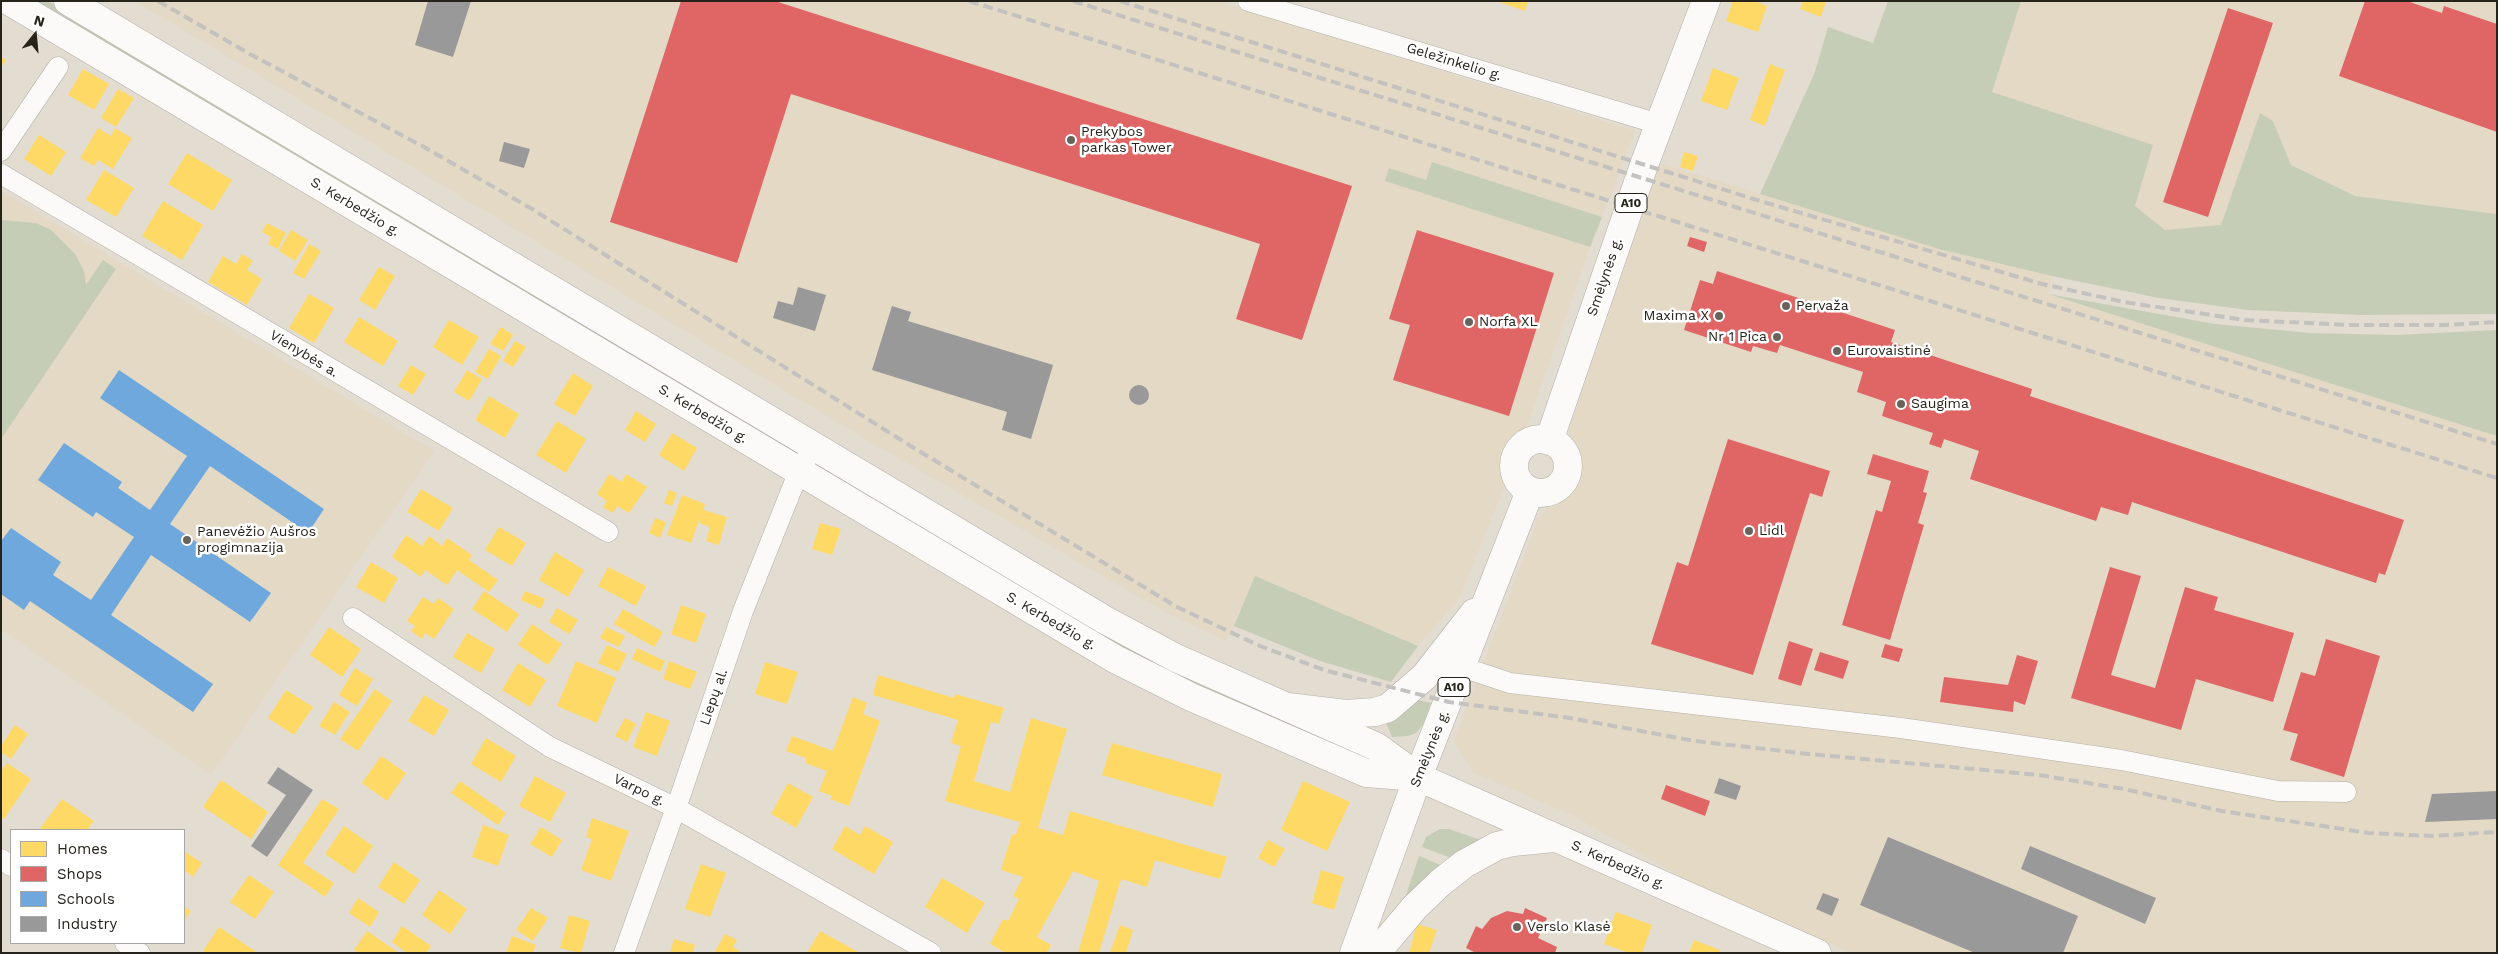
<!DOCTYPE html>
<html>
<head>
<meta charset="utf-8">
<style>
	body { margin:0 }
	#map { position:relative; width:2498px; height:954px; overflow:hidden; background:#e2dcd1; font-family:"Work Sans",sans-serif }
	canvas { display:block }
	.frame { position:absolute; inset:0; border:2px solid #26231b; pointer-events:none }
	.legend { position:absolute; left:10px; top:829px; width:175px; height:115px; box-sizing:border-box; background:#fff; border:1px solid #a8a7a4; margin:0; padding:6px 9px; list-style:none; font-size:15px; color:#26231b }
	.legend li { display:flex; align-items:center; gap:10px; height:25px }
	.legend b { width:25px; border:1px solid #a8a7a4 }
	.north { position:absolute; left:10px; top:10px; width:50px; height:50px; -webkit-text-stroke:4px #fff; paint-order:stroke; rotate:17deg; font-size:14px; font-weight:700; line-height:20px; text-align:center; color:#26231b }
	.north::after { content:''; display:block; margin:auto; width:18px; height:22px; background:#26231b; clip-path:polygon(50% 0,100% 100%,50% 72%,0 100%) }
</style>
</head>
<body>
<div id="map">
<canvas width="2498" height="954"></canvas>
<div class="frame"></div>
<ul class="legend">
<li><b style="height:14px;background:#ffd966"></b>Homes</li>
<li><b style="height:14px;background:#e06666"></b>Shops</li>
<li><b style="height:14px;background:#6fa8dc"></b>Schools</li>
<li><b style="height:14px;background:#999"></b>Industry</li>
</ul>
<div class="north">N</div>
</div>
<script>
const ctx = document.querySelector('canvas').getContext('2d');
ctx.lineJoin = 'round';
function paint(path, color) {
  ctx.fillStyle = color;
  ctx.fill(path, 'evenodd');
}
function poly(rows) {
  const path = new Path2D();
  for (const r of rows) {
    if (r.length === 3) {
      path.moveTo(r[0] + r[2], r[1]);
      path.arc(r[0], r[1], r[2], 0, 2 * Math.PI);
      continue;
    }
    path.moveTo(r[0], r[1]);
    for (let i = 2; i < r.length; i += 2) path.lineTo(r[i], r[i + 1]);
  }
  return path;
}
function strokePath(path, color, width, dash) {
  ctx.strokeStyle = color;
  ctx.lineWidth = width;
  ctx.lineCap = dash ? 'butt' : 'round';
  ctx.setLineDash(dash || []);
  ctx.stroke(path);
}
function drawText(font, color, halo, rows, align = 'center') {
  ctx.font = font + ' "Work Sans",sans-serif';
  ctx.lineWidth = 5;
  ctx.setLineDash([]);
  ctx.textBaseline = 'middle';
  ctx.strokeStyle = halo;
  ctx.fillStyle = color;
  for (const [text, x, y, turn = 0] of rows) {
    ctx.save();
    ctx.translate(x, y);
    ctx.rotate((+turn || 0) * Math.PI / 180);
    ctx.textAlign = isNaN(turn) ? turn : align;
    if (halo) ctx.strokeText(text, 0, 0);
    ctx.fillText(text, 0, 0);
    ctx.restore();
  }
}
paint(poly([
	[135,1,1215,1,1635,131,1602,217,1432,162,1426,180,1386,181,1590,247,1515,460,1459,599,1418,646,1255,577,1234,626,1225,641,1160,609,869,441],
	[2021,1,2497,1,2497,214,2355,196,2291,165,2273,122,2260,114,2221,226,2165,230,1992,92],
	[1660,163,1939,249,2052,276,2048,294,2497,436,2497,953,1851,953,1695,885,1570,814,1474,773,1454,742,1539,517,1554,501,1573,495,1582,471,1572,451,1569,430],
	[1,191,434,451,211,775,1,629]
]), '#e3d9c5');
paint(poly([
	[30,1,48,1,781,441,782,446],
	[1888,1,2021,1,1992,92,2153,145,2135,206,2165,230,2221,225,2260,113,2273,121,2291,165,2355,196,2497,214,2497,314,2362,315,2248,310,2159,298,2052,276,1939,249,1760,194,1815,72,1828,27,1873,43],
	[1432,162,1602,217,1590,247,1385,181,1389,168,1426,180],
	[1,220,36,223,51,230,75,254,84,271,86,285,103,260,116,269,1,439],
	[2048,294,2215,324,2310,333,2396,335,2497,330,2497,436],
	[856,485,1366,753,1363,760,1155,668,851,493],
	[1255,576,1418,646,1391,682,1320,661,1234,626],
	[1414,699,1431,703,1423,725,1416,733,1408,736,1392,737,1384,718],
	[1440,829,1449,829,1484,841,1454,859,1422,847,1426,837],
	[1419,856,1443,866,1401,910]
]), '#c6cdb6');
paint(poly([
	[1496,1,1528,1,1525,11],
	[1733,1,1754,1,1767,6,1758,32,1726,21],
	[1803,1,1826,1,1821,17,1800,9],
	[1,57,6,60,1,67],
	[1770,64,1785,70,1765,126,1750,120],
	[1713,68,1739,78,1727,110,1701,101],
	[83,69,109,84,94,110,68,95],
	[118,89,134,98,116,127,101,118],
	[98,128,111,136,115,128,132,138,113,169,98,160,94,166,80,158],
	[39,135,66,152,51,176,24,159],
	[1684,152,1698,156,1693,171,1680,167],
	[187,153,232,180,213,211,168,184],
	[104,170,134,188,116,217,86,200],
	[163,201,203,225,182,260,142,236],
	[267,223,286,233,278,249,268,244,271,237,262,232],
	[291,230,308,240,295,261,279,251],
	[309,244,321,251,304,279,293,273],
	[242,254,253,261,247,270,262,279,247,305,208,282,223,256,236,264],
	[379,267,395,276,375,310,359,300],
	[309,294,334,308,314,343,289,328],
	[359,317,398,341,383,366,344,342],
	[449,320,479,337,462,365,433,347],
	[501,327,513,335,503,351,490,344],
	[515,341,526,347,513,367,503,361],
	[489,349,501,356,488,379,475,372],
	[411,365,426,374,413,395,398,386],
	[467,370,482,379,469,401,454,392],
	[573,373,593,386,575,416,554,404],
	[489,396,519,414,505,438,475,420],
	[636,411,656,424,645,442,625,430],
	[557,421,586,439,566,473,536,455],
	[672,433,697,448,684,471,659,455],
	[609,474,622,482,626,474,647,487,629,513,617,506,613,513,603,507,607,501,597,494],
	[421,489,453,508,439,531,407,512],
	[669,490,677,493,672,506,664,503],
	[682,495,705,504,703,510,727,517,719,545,706,541,710,527,699,523,701,514,691,543,667,535],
	[655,518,666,522,660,538,649,533],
	[820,523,841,529,832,555,812,549],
	[499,527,526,543,512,566,485,550],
	[406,535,422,546,429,536,442,546,447,538,472,555,469,560,498,580,489,592,457,570,447,585,425,570,421,577,392,557],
	[555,552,584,570,568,597,539,580],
	[371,562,398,578,384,603,356,587],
	[608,567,646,586,636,606,598,586],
	[484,591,519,614,507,632,472,609],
	[525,591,545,599,541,609,521,600],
	[423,597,434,604,438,598,454,609,434,639,425,633,422,639,411,631,415,626,407,621],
	[681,605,706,614,696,643,671,634],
	[557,608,578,620,569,634,549,622],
	[623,609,663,632,654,647,614,624],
	[532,624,562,644,548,665,518,645],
	[329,627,361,649,342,677,310,655],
	[606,627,625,636,619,647,600,638],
	[467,633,495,649,481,673,453,657],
	[607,645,627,654,618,672,598,663],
	[637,648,665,661,660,672,632,659],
	[576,661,616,678,597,723,557,706],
	[669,661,697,672,690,689,663,679],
	[765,662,798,672,787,704,755,694],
	[518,663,546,680,530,707,502,690],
	[355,668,373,679,357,706,339,695],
	[878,675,954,698,955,694,1004,708,999,724,991,722,974,781,1010,792,1031,718,1067,729,1038,828,1063,835,1070,811,1227,857,1220,879,1155,860,1147,887,1121,879,1099,953,1078,953,1099,881,1073,871,1037,937,1051,945,1047,953,1006,953,990,944,1003,919,1008,921,1019,899,1013,896,1023,877,1001,870,1012,834,1016,835,1020,822,945,801,961,746,951,743,958,720,873,695],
	[375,689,392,701,358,751,340,739],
	[286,690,313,707,294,735,268,718],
	[424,695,449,710,434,736,408,721],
	[853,697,867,703,863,714,880,721,849,806,830,799,832,796,819,791,827,771,805,763,806,758,786,751,792,736,833,751],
	[334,702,350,712,335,735,319,726],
	[646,712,670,721,657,756,633,747],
	[625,718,636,724,627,742,615,736],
	[15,725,28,734,11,759,1,752,1,746],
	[486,738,516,756,501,782,471,764],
	[1112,743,1222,774,1213,807,1102,775],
	[381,756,406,773,387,801,362,783],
	[7,763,31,779,4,819,1,818,1,771],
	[535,776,566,793,550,822,519,806],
	[221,780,268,812,251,839,203,807],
	[460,781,506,813,498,825,451,793],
	[1303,781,1350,802,1327,851,1281,830],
	[788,783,813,797,796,828,771,814],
	[62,799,94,821,87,830,39,830],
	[322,799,339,809,303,863,334,883,325,897,278,865],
	[592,818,629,831,611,881,581,870,592,839,586,837],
	[483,825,509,835,498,866,472,857],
	[344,826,373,846,354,874,325,854],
	[845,826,860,835,865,826,893,842,874,874,832,849],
	[541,827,562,840,552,857,530,844],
	[1268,840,1285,849,1274,867,1258,858],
	[184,851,202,863,193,877,184,870],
	[394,862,420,880,404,904,378,887],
	[701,864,726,873,710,917,685,909],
	[1321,870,1344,877,1334,910,1312,903],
	[249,875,274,892,255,919,230,902],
	[942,878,985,903,967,933,925,907],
	[439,890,467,909,450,934,422,915],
	[358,898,379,912,370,927,349,913],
	[184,906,191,911,184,921],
	[531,908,548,918,533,941,516,930],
	[1616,912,1652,925,1642,953,1629,953,1604,944],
	[569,915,590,921,581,953,560,948],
	[1417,924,1437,930,1429,953,1409,953],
	[1120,925,1133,930,1126,953,1110,953],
	[402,926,431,946,426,953,407,953,392,942],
	[219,927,255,951,254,953,206,953,203,951],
	[367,931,399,953,359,953,354,950],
	[820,931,860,953,807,953],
	[725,934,737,940,733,947,742,953,714,953],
	[512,936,536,945,533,953,506,953],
	[674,939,695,945,693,953,670,953],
	[1694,940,1720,950,1719,953,1689,953]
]), '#ffd966');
paint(poly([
	[681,1,775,1,1352,186,1302,340,1236,319,1260,244,791,94,737,263,610,222],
	[2365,1,2407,1,2442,13,2444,6,2497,24,2497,132,2339,76],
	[2228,8,2273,23,2208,217,2163,202],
	[1417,230,1554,273,1509,416,1393,380,1410,325,1389,319],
	[1690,237,1707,242,1704,252,1687,246],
	[1717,271,1895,330,1891,342,2032,389,2030,396,2404,520,2385,575,2379,573,2376,583,2132,502,2128,515,2101,507,2096,521,1970,479,1979,451,1944,439,1941,448,1929,444,1933,433,1882,416,1886,402,1857,392,1863,372,1780,345,1777,353,1753,346,1751,352,1684,330,1700,280,1713,284],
	[1728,439,1830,471,1822,497,1810,493,1753,675,1651,644,1677,562,1688,566],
	[1873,454,1929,471,1923,492,1927,493,1918,523,1924,525,1890,640,1842,625,1876,510,1882,512,1891,481,1867,474],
	[2110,567,2141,576,2111,675,2155,688,2185,587,2218,597,2214,610,2294,633,2273,702,2196,679,2181,730,2071,698],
	[2326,639,2380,656,2344,777,2290,760,2298,734,2283,730,2301,672,2315,676],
	[1789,641,1813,649,1801,686,1778,679],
	[1885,644,1903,649,1899,662,1881,657],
	[1820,652,1849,661,1843,679,1814,670],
	[2017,655,2038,661,2025,705,2014,701,2013,712,1940,702,1944,677,2008,685],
	[1666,785,1710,801,1705,816,1661,799],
	[1525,908,1547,918,1538,938,1557,947,1555,953,1476,953,1466,948,1476,926,1482,929,1491,918,1507,911,1523,914]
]), '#e06666');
paint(poly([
	[119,370,324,509,308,533,210,466,170,524,271,593,250,622,151,555,111,615,213,684,193,712,30,601,24,610,1,594,1,541,11,528,61,562,53,575,91,600,134,537,96,512,93,517,38,480,64,443,122,482,118,488,150,510,187,456,100,398]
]), '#6fa8dc');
paint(poly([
	[428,1,471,1,453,57,415,45],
	[504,142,530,149,524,168,499,161],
	[798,287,826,295,815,331,773,318,778,301,793,305],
	[892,306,911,312,908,321,1053,365,1031,439,1002,430,1007,412,872,370],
	[1139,395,10],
	[278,767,313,790,267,857,251,846,286,795,267,783],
	[1719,778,1741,786,1736,800,1714,793],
	[2497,791,2497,819,2425,822,2432,794],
	[1888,837,2078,916,2063,953,1975,953,1860,905],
	[2030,846,2156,898,2145,924,2021,869],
	[1823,893,1839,899,1832,916,1816,909]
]), '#999');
const street = poly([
	[1248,1,1659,124],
	[1,151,58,67],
	[1,174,608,532],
	[353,618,550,747,676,808,931,953],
	[1462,667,1510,683,1901,728,2121,760,2278,791,2346,792],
	[1,859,11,866],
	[125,943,140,953],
	[624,953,683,788,743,611,799,471,814,446]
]);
const secondary = poly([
	[9,1,1115,659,1191,697,1366,773,1418,777],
	[68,1,1105,620,1176,658,1377,747,1418,777]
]);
const primary = poly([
	[1418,777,1817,953],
	[1376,953,1415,907,1440,883,1464,864,1497,846,1513,842,1554,838]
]);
const highway = poly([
	[1541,466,27],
	[1549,441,1644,165,1706,1],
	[1288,707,1346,714,1375,712,1388,708,1425,676,1474,613],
	[1354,953,1418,777,1530,491]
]);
strokePath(street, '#b4b0a8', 21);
strokePath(secondary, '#b4b0a8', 29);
strokePath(primary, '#b4b0a8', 29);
strokePath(highway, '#b4b0a8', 29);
strokePath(street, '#fbfaf8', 20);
strokePath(secondary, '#fbfaf8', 28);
strokePath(primary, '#fbfaf8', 28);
strokePath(highway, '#fbfaf8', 28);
strokePath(poly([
	[158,1,250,54,424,147,532,209,914,448,1177,607,1260,646,1324,670,1449,702,1570,718,1695,741,1809,754,2039,775,2124,789,2222,811,2369,833,2432,836,2497,832],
	[969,1,2497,478],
	[1073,1,2497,444],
	[1120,1,1757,200,2042,284,2124,302,2245,320,2349,325,2445,325,2497,322]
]), '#c4c2bf', 4, [10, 5]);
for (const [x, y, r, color] of [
	[1071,140,5,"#68645b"],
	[1786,306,5,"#68645b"],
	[1719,316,5,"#68645b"],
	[1469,322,5,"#68645b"],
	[1777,337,5,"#68645b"],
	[1837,351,5,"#68645b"],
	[1901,404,5,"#68645b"],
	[1749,531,5,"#68645b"],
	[187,540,5,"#68645b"],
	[1517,927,5,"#68645b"]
]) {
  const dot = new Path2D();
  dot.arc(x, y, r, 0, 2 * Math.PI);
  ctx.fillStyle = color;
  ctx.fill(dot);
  strokePath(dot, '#fff', 2);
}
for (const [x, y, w] of [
	[1631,203,32],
	[1454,687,32]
]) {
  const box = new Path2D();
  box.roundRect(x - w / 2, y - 9.5, w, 19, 4);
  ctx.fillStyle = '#fff';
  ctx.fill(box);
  strokePath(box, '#26231b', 1);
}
drawText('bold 12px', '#26231b', null, [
	["A10",1631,203],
	["A10",1454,687]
]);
drawText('14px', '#26231b', '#fff', [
	["Geležinkelio g.",1454,62,17],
	["S. Kerbedžio g.",355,207,31],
	["Smėlynės g.",1605,277,-71],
	["Vienybės a.",304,354,31],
	["S. Kerbedžio g.",703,414,31],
	["S. Kerbedžio g.",1051,621,30],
	["Liepų al.",714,697,-71],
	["Smėlynės g.",1430,749,-68],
	["Varpo g.",639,790,26],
	["S. Kerbedžio g.",1618,865,24]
]);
drawText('14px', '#26231b', '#fff', [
	["Prekybos",1081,132],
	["parkas Tower",1081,148],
	["Pervaža",1796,306],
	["Maxima X",1709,316,"right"],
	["Norfa XL",1479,322],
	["Nr 1 Pica",1767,337,"right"],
	["Eurovaistinė",1847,351],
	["Saugima",1911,404],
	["Lidl",1759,531],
	["Panevėžio Aušros",197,532],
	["progimnazija",197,548],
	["Verslo Klasė",1527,927]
], 'left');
</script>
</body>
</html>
